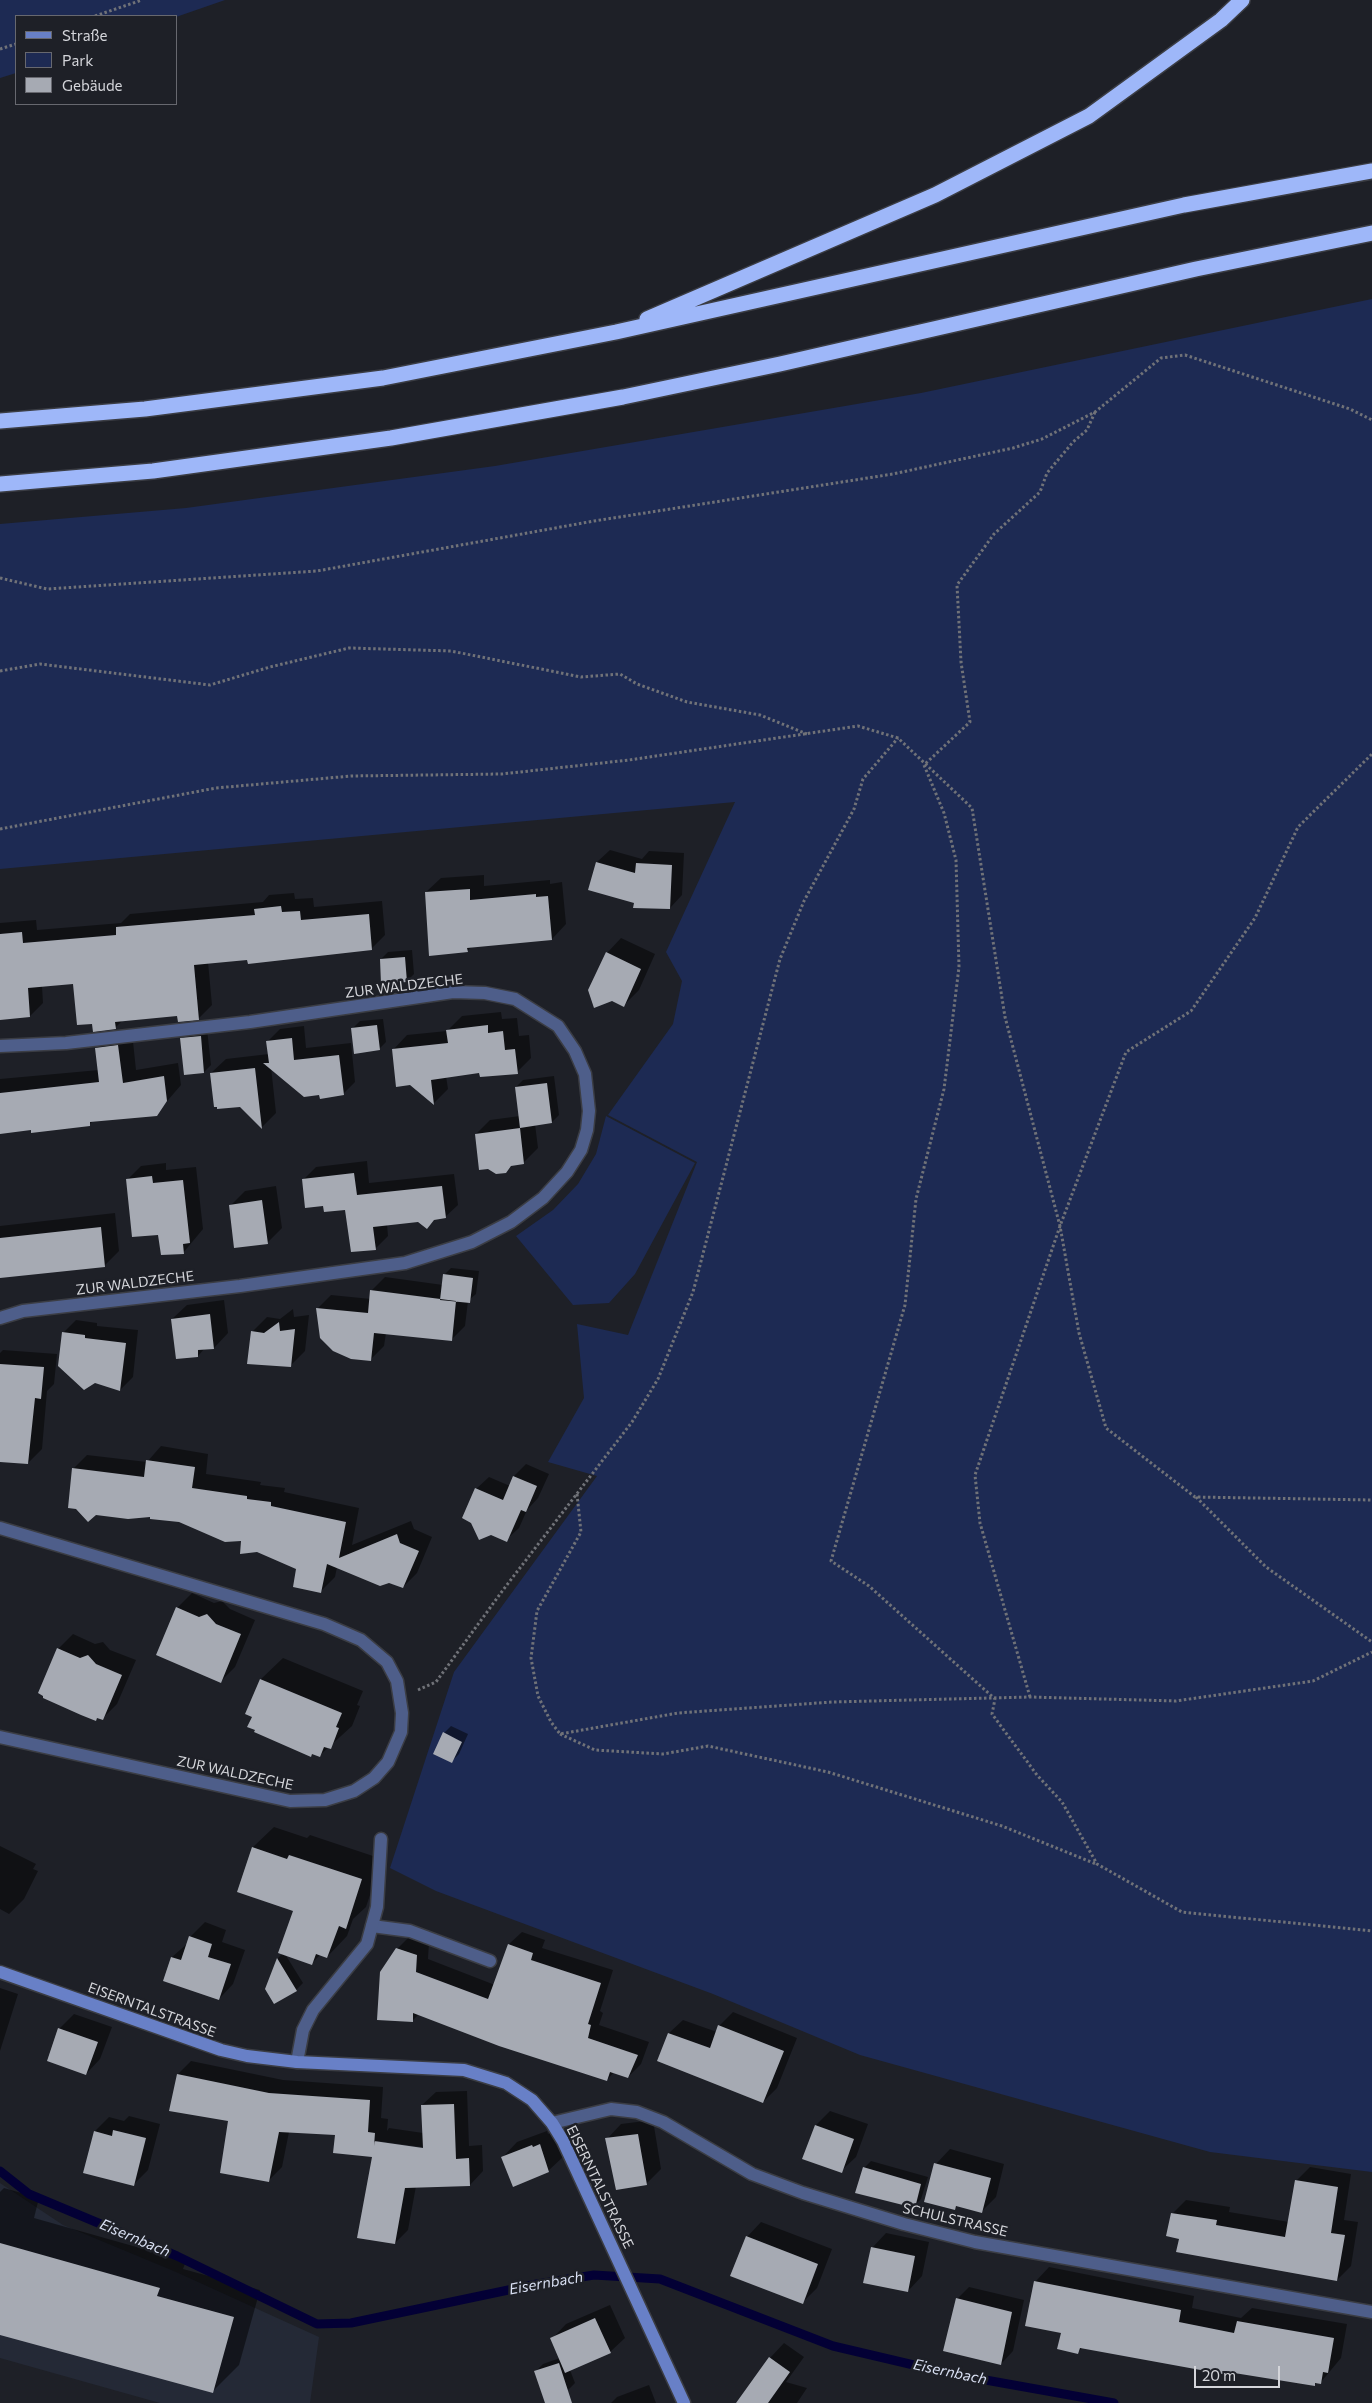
<!DOCTYPE html>
<html>
<head>
<meta charset="utf-8">
<style>
	body { margin:0 }
	#map { position:relative; width:1372px; height:2403px; overflow:hidden; background:#1e2027; font-family:Commissioner,sans-serif }
	canvas { display:block }
	.legend { position:absolute; left:15px; top:15px; width:162px; height:90px; box-sizing:border-box; background:#1e2027; border:1px solid #67686f; margin:0; padding:6px 9px; list-style:none; font-size:15px; color:#d4d5da }
	.legend li { display:flex; align-items:center; gap:10px; height:25px }
	.legend b { width:25px; border:1px solid #67686f }
	.scale { position:absolute; left:1194px; top:2366px; width:86px; height:22px; box-sizing:border-box; border:2px solid #d4d5da; border-top:0; padding-left:6px; font-size:15px; line-height:18px; white-space:nowrap; color:#d4d5da; -webkit-text-stroke:4px #1e2027; paint-order:stroke }
</style>
</head>
<body>
<div id="map">
<canvas width="1372" height="2403"></canvas>
<ul class="legend">
<li><b style="height:6px;background:#6880c7"></b>Straße</li>
<li><b style="height:14px;background:#1d2a53"></b>Park</li>
<li><b style="height:14px;background:#a6aab3"></b>Gebäude</li>
</ul>
<div class="scale">20 m</div>
</div>
<script>
const ctx = document.querySelector('canvas').getContext('2d');
ctx.lineJoin = 'round';
function paint(path, color) {
  ctx.fillStyle = color;
  ctx.fill(path, 'evenodd');
}
function poly(rows) {
  const path = new Path2D();
  for (const r of rows) {
    path.moveTo(r[0], r[1]);
    for (let i = 2; i < r.length; i += 2) path.lineTo(r[i], r[i + 1]);
  }
  return path;
}
function strokePath(path, color, width, dash) {
  ctx.strokeStyle = color;
  ctx.lineWidth = width;
  ctx.lineCap = dash ? 'butt' : 'round';
  ctx.setLineDash(dash || []);
  ctx.stroke(path);
}
function drawText(font, color, halo, rows, align = 'center') {
  ctx.font = font + ' Commissioner,sans-serif';
  ctx.lineWidth = 5;
  ctx.setLineDash([]);
  ctx.textBaseline = 'middle';
  ctx.strokeStyle = halo;
  ctx.fillStyle = color;
  for (const [text, x, y, turn = 0] of rows) {
    ctx.save();
    ctx.translate(x, y);
    ctx.rotate((+turn || 0) * Math.PI / 180);
    ctx.textAlign = isNaN(turn) ? turn : align;
    if (halo) ctx.strokeText(text, 0, 0);
    ctx.fillText(text, 0, 0);
    ctx.restore();
  }
}
paint(poly([
	[0,2183,63,2225,176,2272,319,2337,310,2403,160,2403,0,2358]
]), '#242936');
paint(poly([
	[0,0,225,0,176,17,16,16,16,73,0,78],
	[1372,299,1372,2172,1210,2152,860,2055,713,1994,436,1891,390,1868,454,1672,597,1476,548,1462,584,1398,577,1324,628,1335,697,1162,608,1115,673,1024,682,981,666,952,735,802,0,869,0,524,186,508,495,466,921,393],
	[606,1116,695,1163,635,1274,609,1303,573,1305,516,1236,553,1210,578,1184,596,1154]
]), '#1d2a53');
paint(poly([
	[610,850,642,859,649,851,684,853,682,895,670,908,635,902,597,862],
	[484,875,484,886,550,880,550,884,562,882,566,924,552,939,473,946,467,951,426,892,441,878],
	[294,893,295,899,313,898,314,907,382,901,385,935,371,949,208,962,212,1005,199,1018,178,1015,123,1020,115,1028,93,1022,74,983,42,986,43,1003,30,1016,0,1019,0,923,36,920,37,930,121,923,130,914,263,902,269,895],
	[621,938,655,954,639,990,624,1005,607,953],
	[412,950,414,974,407,981,381,959,388,952],
	[501,1012,502,1019,517,1018,519,1036,529,1035,531,1058,517,1072,480,1072,446,1076,448,1089,434,1103,411,1084,393,1050,407,1035,447,1031,462,1016],
	[383,1019,386,1042,379,1049,353,1028,360,1021],
	[304,1026,306,1048,351,1043,355,1082,343,1094,320,1094,271,1067,276,1113,262,1127,211,1073,226,1059,269,1054,267,1042,280,1029],
	[207,1029,211,1065,204,1072,181,1039,188,1032],
	[132,1032,136,1070,178,1063,181,1085,156,1114,94,1120,90,1124,0,1132,0,1079,99,1070,96,1048,110,1034],
	[554,1076,559,1115,552,1122,535,1124,538,1148,523,1163,513,1164,506,1172,476,1134,490,1120,520,1116,516,1087,523,1080],
	[367,1161,369,1183,454,1174,458,1205,445,1217,387,1224,388,1236,376,1248,346,1209,325,1205,303,1180,316,1167],
	[166,1163,166,1170,196,1167,203,1229,183,1253,159,1233,127,1180,141,1166],
	[276,1186,282,1228,267,1243,230,1206,245,1191],
	[115,1213,119,1251,105,1265,0,1277,0,1226],
	[451,1268,479,1271,476,1294,468,1301,465,1326,451,1340,386,1333,384,1346,370,1360,318,1308,331,1295,371,1299,372,1290,385,1277,443,1285,444,1275],
	[224,1300,228,1333,214,1348,205,1348,198,1356,172,1319,187,1305],
	[293,1309,294,1317,309,1315,305,1351,291,1365,252,1332,267,1317,280,1319],
	[76,1320,97,1323,97,1326,138,1330,133,1377,120,1390,63,1333],
	[3,1350,57,1354,54,1384,47,1391,42,1449,28,1463,0,1460,0,1353],
	[161,1446,208,1454,206,1474,261,1482,260,1485,285,1488,284,1492,359,1508,352,1545,411,1521,414,1529,432,1537,417,1573,403,1587,337,1567,335,1577,321,1591,298,1569,242,1540,179,1521,151,1516,73,1469,87,1455,147,1462],
	[526,1464,549,1474,538,1498,527,1510,519,1528,506,1540,472,1522,476,1489,489,1477,510,1486,514,1476],
	[192,1593,214,1603,222,1601,230,1609,255,1620,235,1667,220,1682,177,1608],
	[73,1634,95,1644,103,1642,110,1650,136,1660,117,1704,102,1719,98,1717,96,1719,58,1649],
	[283,1658,363,1691,357,1705,360,1706,352,1726,319,1756,313,1753,310,1756,253,1716,261,1679],
	[451,1726,468,1734,459,1754,452,1761,444,1733],
	[274,1827,307,1838,310,1835,382,1859,366,1907,353,1919,347,1936,327,1957,321,1954,312,1963,285,1954,303,1983,296,1990,267,1989,278,1958,283,1953,295,1910,239,1891,253,1847],
	[0,1846,36,1864,33,1869,38,1871,24,1899,9,1914,0,1909],
	[205,1922,226,1930,222,1942,245,1950,233,1984,219,1999,165,1980,172,1957,188,1943,190,1937],
	[522,1932,545,1940,542,1948,613,1970,600,2011,603,2013,599,2025,649,2042,641,2064,628,2077,614,2072,607,2080,419,2014,412,2021,397,1949,410,1936,429,1942,428,1959,495,1985,509,1944],
	[0,1988,18,1994,0,2051],
	[733,2012,797,2038,777,2088,763,2102,659,2060,669,2033,683,2020,717,2032,719,2026],
	[74,2014,112,2027,100,2059,86,2074,48,2060,60,2028],
	[191,2061,283,2080,383,2087,381,2118,388,2119,387,2131,389,2128,423,2133,422,2105,436,2092,467,2091,469,2146,482,2145,483,2171,470,2185,416,2186,408,2230,395,2243,373,2156,336,2134,289,2132,282,2167,269,2180,229,2120,178,2074],
	[377,2141,429,2148,429,2150,375,2143],
	[830,2111,868,2124,856,2157,841,2171,816,2125],
	[129,2116,160,2124,148,2170,134,2184,95,2131,109,2117,124,2121],
	[653,2120,661,2169,646,2184,607,2139,621,2124],
	[547,2131,548,2134,554,2131,563,2157,548,2171,503,2157,517,2142],
	[950,2149,1004,2164,996,2197,981,2212,958,2205,954,2209,936,2164],
	[871,2161,928,2177,921,2199,914,2206,864,2168],
	[1310,2167,1351,2174,1344,2220,1358,2222,1351,2266,1337,2280,1180,2238,1172,2214,1186,2200,1230,2207,1229,2212,1289,2222,1296,2181],
	[4,2188,39,2198,34,2218,186,2261,183,2269,260,2290,239,2365,212,2392,0,2333,0,2192],
	[761,2222,832,2249,817,2288,803,2302,747,2237],
	[886,2233,929,2242,922,2276,908,2291,872,2248],
	[1049,2267,1194,2296,1192,2308,1241,2318,1252,2308,1347,2324,1341,2358,1321,2382,1315,2384,1230,2371,1227,2374,1083,2347,1078,2352,1062,2332,1027,2325,1036,2281],
	[969,2287,1024,2300,1013,2351,1001,2364,957,2299],
	[610,2305,625,2338,610,2352,570,2370,575,2383,568,2390,536,2371,543,2364,560,2358,552,2339,566,2324],
	[784,2343,804,2357,786,2382,807,2388,797,2403,737,2403,770,2358],
	[649,2385,656,2403,611,2403,617,2397]
]), '#0007');
strokePath(poly([
	[0,2171,29,2194,177,2256,317,2324,351,2323,537,2284,594,2275,660,2279,833,2346,952,2374,1114,2403]
]), '#030035', 9);
paint(poly([
	[596,862,635,873,636,863,672,865,670,909,633,908,634,903,588,890],
	[470,889,470,900,536,894,536,897,548,896,552,940,467,948,468,952,429,956,425,892],
	[281,906,282,912,300,911,301,920,369,914,372,950,248,964,247,960,194,965,199,1020,178,1022,177,1016,115,1022,116,1029,93,1032,92,1024,77,1025,73,984,28,988,30,1017,0,1020,0,934,22,932,23,943,116,935,116,927,255,915,254,909],
	[606,952,641,969,624,1007,612,1001,594,1008,588,990],
	[405,957,407,982,381,984,380,959],
	[377,1025,380,1050,354,1054,351,1028],
	[488,1025,488,1033,503,1031,505,1050,515,1049,518,1074,480,1077,479,1073,431,1080,434,1105,410,1085,396,1087,392,1049,448,1043,446,1030],
	[201,1036,204,1073,184,1075,180,1038],
	[292,1038,294,1060,339,1055,344,1095,320,1099,319,1095,304,1097,263,1063,269,1063,266,1041],
	[118,1045,123,1083,164,1076,167,1101,157,1116,90,1122,90,1126,31,1133,31,1130,0,1134,0,1093,99,1082,95,1048],
	[255,1068,262,1129,240,1107,217,1109,217,1107,214,1107,210,1073],
	[547,1083,552,1123,520,1128,515,1087],
	[520,1128,524,1164,511,1166,506,1173,496,1174,488,1169,479,1170,475,1134],
	[354,1173,357,1195,442,1186,446,1218,434,1220,427,1229,418,1222,373,1227,376,1250,351,1252,345,1210,324,1212,323,1206,305,1208,302,1179],
	[152,1176,153,1183,183,1180,190,1243,183,1244,184,1254,161,1255,158,1235,132,1237,126,1179],
	[262,1200,268,1244,234,1248,229,1205],
	[101,1227,105,1267,0,1278,0,1238],
	[443,1274,473,1278,470,1303,440,1300],
	[370,1290,456,1301,452,1341,374,1333,371,1361,351,1359,333,1351,320,1338,316,1308,368,1313],
	[210,1314,214,1349,198,1350,198,1357,176,1359,171,1319],
	[279,1322,280,1331,295,1329,291,1367,247,1364,251,1331,264,1333],
	[62,1332,85,1335,85,1338,126,1343,120,1391,95,1383,84,1390,58,1366],
	[0,1364,44,1367,41,1399,35,1398,28,1464,0,1462],
	[146,1460,195,1467,192,1488,247,1496,247,1499,271,1502,271,1506,346,1522,339,1558,397,1534,400,1543,419,1551,403,1588,389,1583,380,1586,327,1564,321,1593,293,1587,296,1569,257,1552,240,1554,241,1541,225,1542,179,1522,150,1519,150,1517,128,1519,96,1515,88,1522,76,1509,68,1508,72,1468,144,1477],
	[513,1476,537,1486,526,1512,521,1510,507,1542,491,1535,479,1540,471,1523,462,1518,475,1488,503,1500],
	[176,1607,199,1617,207,1614,216,1624,241,1634,221,1683,156,1655],
	[57,1648,80,1658,88,1655,96,1664,122,1675,103,1720,97,1718,96,1721,81,1715,43,1698,43,1696,38,1693],
	[260,1679,342,1713,336,1727,339,1728,331,1749,324,1747,320,1757,312,1754,311,1757,254,1732,255,1730,247,1727,252,1717,245,1714],
	[443,1732,462,1742,452,1763,433,1754],
	[252,1847,287,1859,289,1855,362,1879,346,1929,339,1926,327,1958,316,1954,312,1965,278,1953,293,1911,237,1892],
	[189,1936,212,1944,208,1957,231,1964,219,2000,163,1981,171,1957,181,1960],
	[508,1944,533,1953,531,1960,601,1983,588,2024,591,2025,588,2038,638,2055,628,2078,610,2072,607,2081,499,2046,413,2013,413,2022,377,2020,380,1972,396,1948,417,1955,416,1972,488,1999],
	[277,1958,297,1991,274,2004,265,1989],
	[718,2025,784,2051,763,2103,657,2061,668,2033,710,2048],
	[58,2028,98,2042,86,2075,47,2061],
	[177,2074,269,2093,370,2100,368,2132,375,2133,374,2146,374,2141,423,2148,421,2105,454,2104,456,2159,469,2158,470,2186,405,2188,395,2244,357,2238,372,2157,333,2153,335,2135,279,2132,269,2182,220,2173,228,2121,169,2111],
	[815,2125,854,2139,842,2173,802,2159],
	[113,2130,146,2138,134,2186,83,2173,94,2131,112,2136],
	[638,2134,647,2185,616,2190,605,2138],
	[540,2144,549,2172,513,2187,501,2157,532,2145,533,2147],
	[934,2163,991,2178,982,2213,956,2206,955,2210,924,2202],
	[863,2167,921,2184,915,2208,855,2193],
	[1295,2180,1338,2187,1331,2233,1345,2235,1337,2281,1176,2252,1179,2239,1166,2236,1171,2213,1217,2220,1216,2225,1285,2237],
	[746,2236,818,2264,803,2304,730,2276],
	[0,2243,160,2288,157,2296,234,2317,213,2393,0,2335],
	[871,2247,915,2256,908,2292,863,2283],
	[1034,2281,1181,2310,1179,2322,1234,2333,1237,2321,1334,2338,1328,2373,1323,2372,1321,2384,1315,2383,1315,2386,1228,2372,1228,2375,1080,2348,1078,2354,1057,2349,1061,2333,1025,2326],
	[956,2298,1012,2312,1001,2365,943,2351],
	[595,2318,611,2353,565,2373,550,2338],
	[769,2357,790,2372,768,2403,736,2403],
	[559,2363,572,2403,545,2403,534,2371]
]), '#a6aab3');
const lane = poly([
	[372,1926,410,1931,490,1961]
]);
const street = poly([
	[0,1046,66,1043,250,1022,453,992,485,993,515,999,558,1026,575,1051,585,1074,589,1111,587,1130,581,1150,567,1172,543,1198,511,1222,472,1242,405,1263,240,1286,23,1311,0,1318],
	[0,1528,324,1624,361,1640,387,1662,397,1681,402,1713,401,1732,388,1762,374,1778,354,1791,325,1800,290,1801,0,1737],
	[297,2062,303,2030,313,2010,367,1944,377,1907,381,1839],
	[552,2123,611,2109,637,2112,663,2122,752,2174,803,2193,904,2224,975,2242,1372,2312]
]);
const secondary = poly([
	[0,1972,221,2050,247,2056,297,2062,464,2070,506,2083,532,2100,552,2123,563,2141,684,2403]
]);
const highway = poly([
	[647,319,935,195,1089,116,1221,20,1242,0],
	[0,421,145,409,383,378,616,332,1184,205,1372,171],
	[0,484,153,471,391,438,623,397,780,364,1196,269,1372,233]
]);
strokePath(lane, '#3b3d44', 15);
strokePath(street, '#3b3d44', 15);
strokePath(secondary, '#3b3d44', 15);
strokePath(highway, '#3b3d44', 18);
strokePath(poly([
	[95,16,142,0],
	[0,49,16,44],
	[1095,412,1087,430,1073,442,1047,473,1040,492,994,534,957,585,961,662,970,722,924,765,944,813,956,860,959,967,944,1089,916,1199,905,1305,831,1561,869,1586,995,1699,992,1714,1037,1775,1062,1802,1097,1864,1182,1912,1372,1931],
	[0,578,47,589,317,571,594,521,893,474,1013,448,1042,439,1095,412,1161,358,1185,355,1350,409,1372,420],
	[0,671,40,664,210,685,270,667,349,648,451,651,581,677,620,674,637,684,687,702,760,715,807,734],
	[0,829,216,788,351,776,502,774,629,760,858,726,898,738,972,808,1005,1017,1060,1226,1079,1333,1106,1428,1195,1497,1372,1500],
	[577,1494,581,1532,537,1611,531,1658,538,1696,551,1722,560,1734,678,1713,832,1702,1030,1697,1176,1701,1313,1681,1372,1652],
	[1196,1497,1266,1567,1372,1642],
	[418,1690,436,1682,503,1590,632,1422,658,1379,693,1292,780,959,804,901,854,809,863,779,898,738],
	[1030,1697,980,1523,975,1475,1060,1226,1126,1052,1191,1011,1255,918,1298,827,1372,754],
	[560,1734,595,1750,663,1754,708,1746,828,1772,1002,1826,1096,1864]
]), '#707278', 3, [2.5, 2.5]);
strokePath(lane, '#4e5e8a', 12);
strokePath(street, '#4e5e8a', 12);
strokePath(secondary, '#6880c7', 12);
strokePath(highway, '#9eb7f9', 15);
drawText('14px', '#d4d5da', '#1e2027', [
	["ZUR WALDZECHE",404,986,-7],
	["ZUR WALDZECHE",135,1283,-7],
	["ZUR WALDZECHE",235,1773,12],
	["EISERNTALSTRASSE",152,2010,20],
	["EISERNTALSTRASSE",600,2187,64],
	["SCHULSTRASSE",955,2220,13]
]);
drawText('italic 15px', '#d8dff2', '#1e2027', [
	["Eisernbach",135,2238,23],
	["Eisernbach",546,2283,-10],
	["Eisernbach",950,2372,12]
]);
</script>
</body>
</html>
